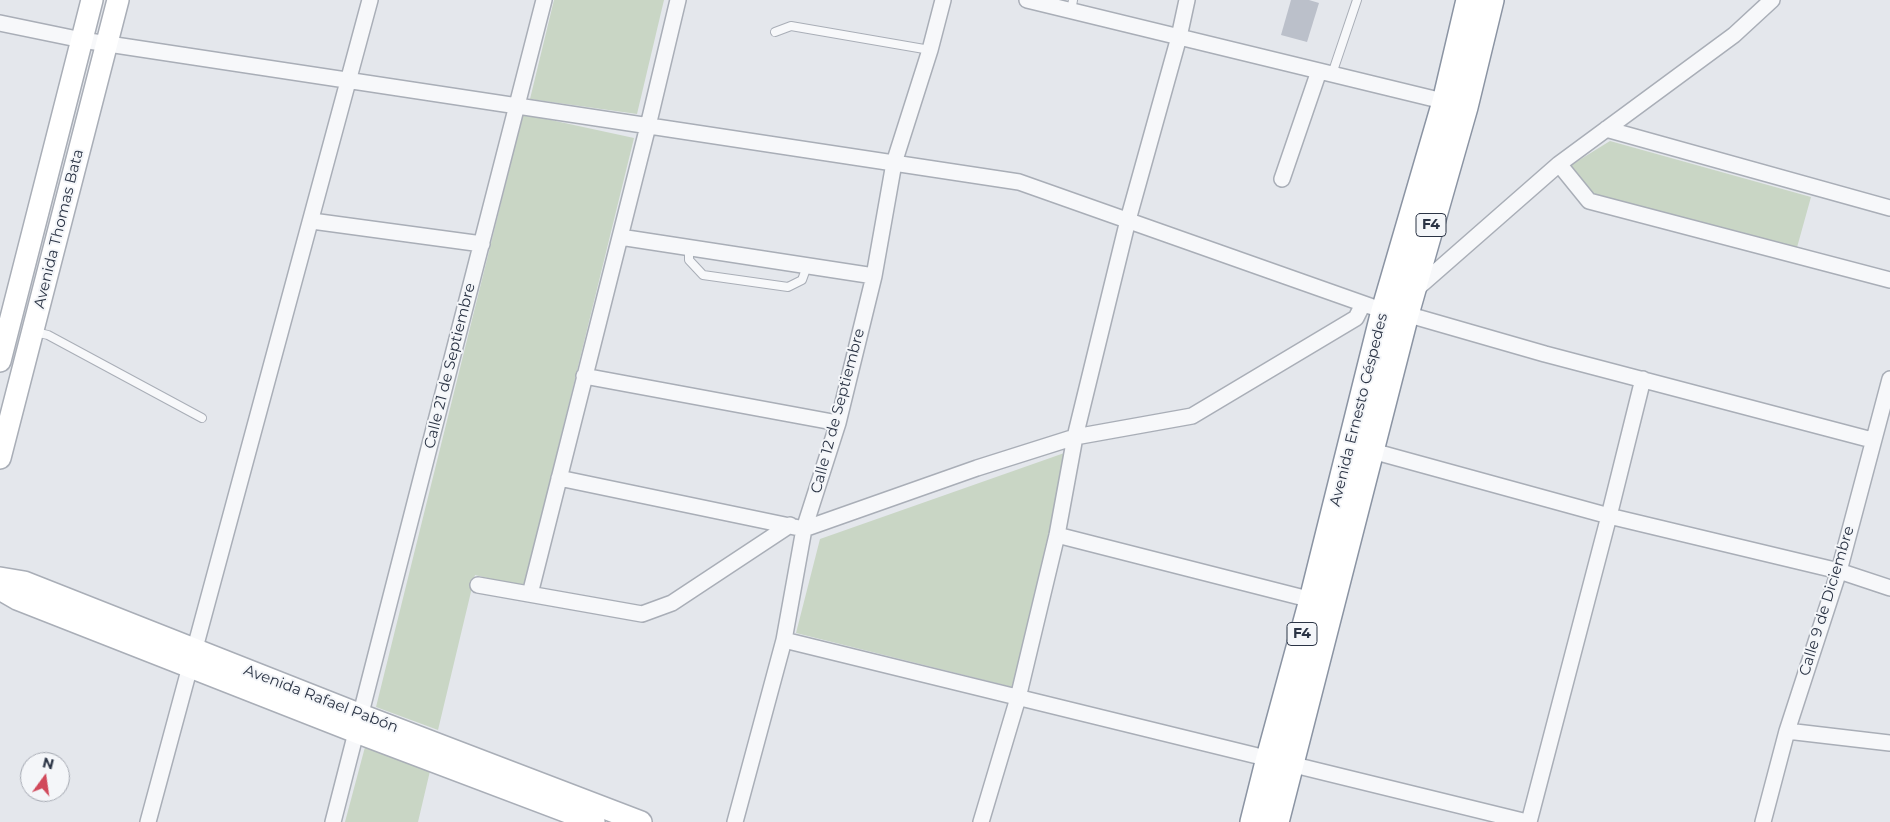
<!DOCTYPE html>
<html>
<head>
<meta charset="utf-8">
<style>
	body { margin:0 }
	#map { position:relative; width:1890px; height:822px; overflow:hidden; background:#e4e7ec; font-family:Montserrat,sans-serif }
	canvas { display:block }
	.north { position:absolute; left:20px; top:752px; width:50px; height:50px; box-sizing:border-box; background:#f4f6f9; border:1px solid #a4a8b1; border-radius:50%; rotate:14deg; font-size:14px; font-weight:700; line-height:20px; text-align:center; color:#2b3445 }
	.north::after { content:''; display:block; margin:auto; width:18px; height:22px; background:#d1495b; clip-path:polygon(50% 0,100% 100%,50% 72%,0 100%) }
</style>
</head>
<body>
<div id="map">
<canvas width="1890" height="822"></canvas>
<div class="north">N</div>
</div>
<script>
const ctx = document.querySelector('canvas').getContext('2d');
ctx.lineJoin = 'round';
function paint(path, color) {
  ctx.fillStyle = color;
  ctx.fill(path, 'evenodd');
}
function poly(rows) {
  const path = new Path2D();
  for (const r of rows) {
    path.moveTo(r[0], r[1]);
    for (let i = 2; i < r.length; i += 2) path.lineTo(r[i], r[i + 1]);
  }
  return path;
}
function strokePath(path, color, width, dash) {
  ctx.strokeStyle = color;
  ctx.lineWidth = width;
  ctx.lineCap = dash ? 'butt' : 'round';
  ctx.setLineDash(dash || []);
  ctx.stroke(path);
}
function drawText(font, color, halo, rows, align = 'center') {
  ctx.font = font + ' Montserrat,sans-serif';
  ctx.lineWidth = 4;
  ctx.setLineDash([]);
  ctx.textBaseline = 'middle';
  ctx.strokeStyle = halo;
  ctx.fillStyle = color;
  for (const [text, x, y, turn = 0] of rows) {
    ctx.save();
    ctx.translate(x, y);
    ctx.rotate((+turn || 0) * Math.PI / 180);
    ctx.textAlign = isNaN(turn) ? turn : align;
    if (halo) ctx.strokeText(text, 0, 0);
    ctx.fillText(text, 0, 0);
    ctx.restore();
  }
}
paint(poly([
	[554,0,664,0,637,114,530,99],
	[523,114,634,138,524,587,475,575,438,730,376,707],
	[1610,141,1811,197,1796,251,1593,194,1568,167],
	[1070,451,1012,687,796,633,820,539],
	[365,747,430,771,418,822,345,822]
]), '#c9d6c5');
paint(poly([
	[1291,0,1309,0,1319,3,1307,42,1281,35]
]), '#bbc0ca');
const service = poly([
	[1071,11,1073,0],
	[775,32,791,26,930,50],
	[1332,74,1357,0],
	[689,248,689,260,703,275,788,287,802,280,807,266],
	[35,332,48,335,202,418]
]);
const minor = poly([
	[1027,0,1451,103],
	[0,23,82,40,1019,182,1384,311,1406,314,1545,354,1872,440],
	[1606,129,1890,208],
	[1559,164,1589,201,1890,280],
	[1282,179,1319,71],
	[312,221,482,244],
	[620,237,874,276],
	[1414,291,1559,164,1734,35,1772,0],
	[584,376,838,423],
	[1365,449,1609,516,1839,571,1890,588],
	[559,478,804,529,977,468,1075,437,1192,416,1356,318,1363,304],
	[1057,535,1312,600],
	[478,585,642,614,672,603,790,525],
	[530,594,648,126,678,0],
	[784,640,1527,822],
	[1787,731,1890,743],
	[148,822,370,0],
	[333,822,544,0],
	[735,822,784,640,804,529,838,423,874,276,894,163,930,50,943,0],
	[981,822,1018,698,1057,535,1075,437,1128,220,1179,37,1187,0],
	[1529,822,1609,516,1643,379],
	[1763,822,1787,731,1839,571,1890,379]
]);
const secondary = poly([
	[0,361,92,0],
	[0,458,118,0],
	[0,578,24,582,361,715,641,822],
	[0,589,17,599,356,732,594,822]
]);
const trunk = poly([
	[1253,822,1269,758,1312,600,1384,311,1445,102,1469,0],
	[1276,822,1406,314,1465,107,1491,0]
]);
strokePath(service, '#a9aeb7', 10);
strokePath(minor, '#a9aeb7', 18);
strokePath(secondary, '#a9aeb7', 24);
strokePath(trunk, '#8b94a3', 28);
strokePath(service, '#f7f8fa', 8);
strokePath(minor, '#f7f8fa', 15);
strokePath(secondary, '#fff', 21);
strokePath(trunk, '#fff', 25);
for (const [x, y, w] of [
	[1431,225,30],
	[1302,634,30]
]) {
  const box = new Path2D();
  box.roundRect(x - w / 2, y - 11.5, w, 23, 4);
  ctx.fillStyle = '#f4f6f9';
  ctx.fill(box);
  strokePath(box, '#2b3445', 1);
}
drawText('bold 14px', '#2b3445', null, [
	["F4",1431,225],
	["F4",1302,634]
]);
drawText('15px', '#2b3445', '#f4f6f9', [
	["Avenida Thomas Bata",59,229,-76],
	["Calle 21 de Septiembre",450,366,-76],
	["Avenida Ernesto Céspedes",1359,410,-76],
	["Calle 12 de Septiembre",838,411,-75],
	["Calle 9 de Diciembre",1827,601,-73],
	["Avenida Rafael Pabón",321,699,21]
]);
</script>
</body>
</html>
